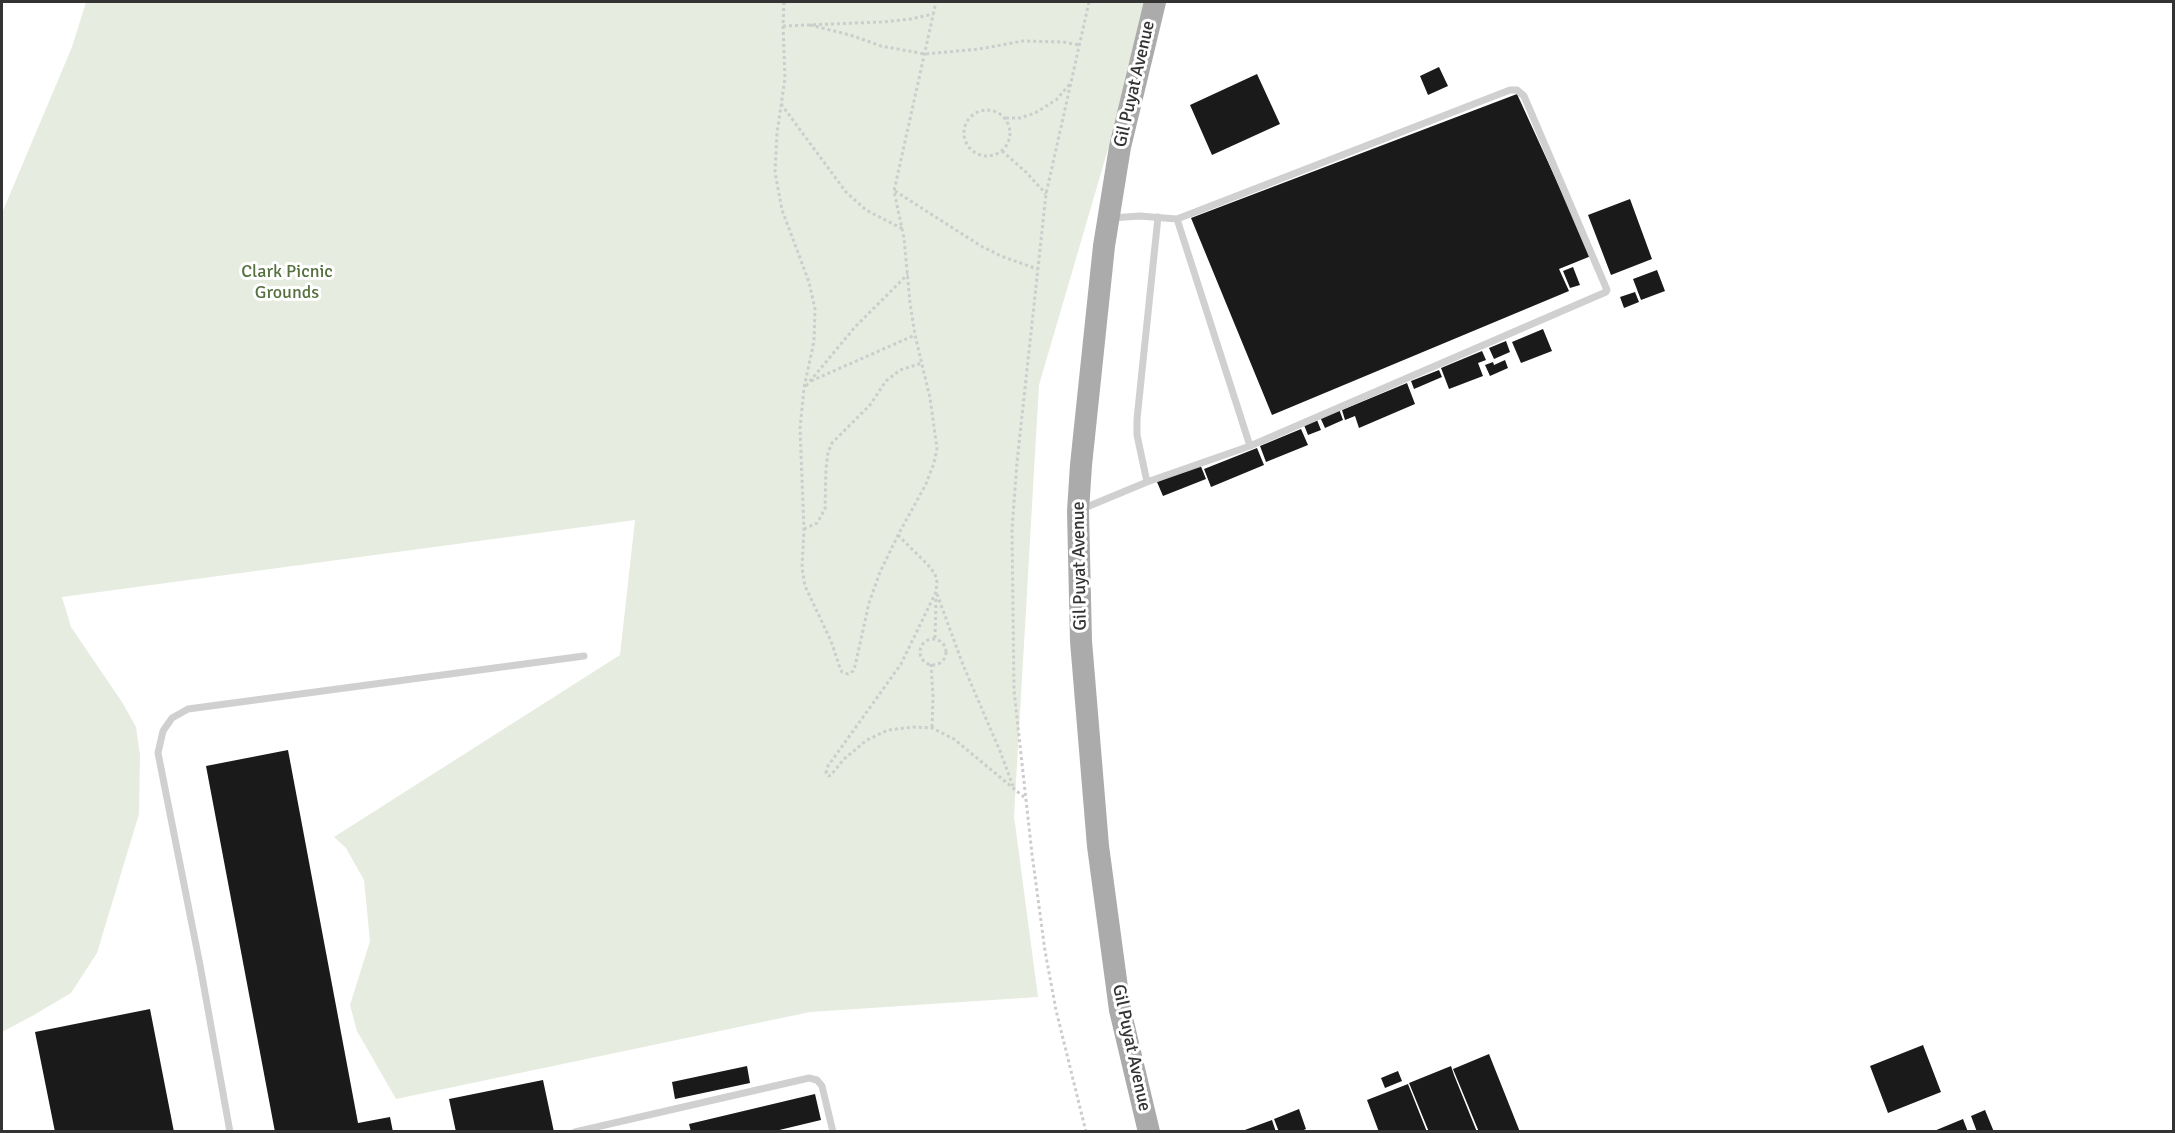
<!DOCTYPE html>
<html>
<head>
<meta charset="utf-8">
<style>
	body { margin:0 }
	#map { position:relative; width:2175px; height:1133px; overflow:hidden; background:#fff; font-family:Signika,sans-serif }
	canvas { display:block }
	.frame { position:absolute; inset:0; border:3px solid #333; pointer-events:none }
</style>
</head>
<body>
<div id="map">
<canvas width="2175" height="1133"></canvas>
<div class="frame"></div>
</div>
<script>
const ctx = document.querySelector('canvas').getContext('2d');
ctx.lineJoin = 'round';
function paint(path, color) {
  ctx.fillStyle = color;
  ctx.fill(path, 'evenodd');
}
function poly(rows) {
  const path = new Path2D();
  for (const r of rows) {
    if (r.length === 3) {
      path.moveTo(r[0] + r[2], r[1]);
      path.arc(r[0], r[1], r[2], 0, 2 * Math.PI);
      continue;
    }
    path.moveTo(r[0], r[1]);
    for (let i = 2; i < r.length; i += 2) path.lineTo(r[i], r[i + 1]);
  }
  return path;
}
function strokePath(path, color, width, dash) {
  ctx.strokeStyle = color;
  ctx.lineWidth = width;
  ctx.lineCap = dash ? 'butt' : 'round';
  ctx.setLineDash(dash || []);
  ctx.stroke(path);
}
function drawText(font, color, halo, rows, align = 'center') {
  ctx.font = font + ' Signika,sans-serif';
  ctx.lineWidth = 6;
  ctx.setLineDash([]);
  ctx.textBaseline = 'middle';
  ctx.strokeStyle = halo;
  ctx.fillStyle = color;
  for (const [text, x, y, turn = 0] of rows) {
    ctx.save();
    ctx.translate(x, y);
    ctx.rotate((+turn || 0) * Math.PI / 180);
    ctx.textAlign = isNaN(turn) ? turn : align;
    if (halo) ctx.strokeText(text, 0, 0);
    ctx.fillText(text, 0, 0);
    ctx.restore();
  }
}
paint(poly([
	[86,2,1151,2,1039,385,1014,816,1038,997,810,1012,396,1099,357,1031,350,1005,370,941,364,880,346,848,334,837,620,655,635,520,62,597,71,627,122,702,136,727,140,755,139,814,97,953,71,993,32,1016,2,1032,2,213,72,47]
]), '#e6ecdf');
paint(poly([
	[1439,67,1448,86,1428,95,1420,76],
	[1257,74,1280,124,1212,155,1190,105],
	[1517,94,1591,256,1559,269,1569,291,1272,415,1191,218],
	[1630,199,1652,259,1611,275,1588,215],
	[1573,267,1580,285,1570,288,1563,271],
	[1657,270,1665,291,1641,300,1633,279],
	[1635,292,1639,302,1624,308,1620,297],
	[1543,329,1552,351,1521,363,1512,342],
	[1506,341,1510,352,1494,359,1489,348],
	[1482,351,1486,360,1478,363,1483,376,1449,389,1441,368],
	[1505,360,1508,368,1490,376,1485,365,1493,362,1494,365],
	[1439,370,1442,377,1414,389,1411,381],
	[1407,383,1415,404,1359,428,1355,416,1345,420,1342,410],
	[1339,409,1343,420,1325,428,1320,417],
	[1317,420,1321,430,1308,435,1304,425],
	[1301,429,1308,445,1266,462,1260,446],
	[1257,448,1264,465,1211,487,1204,469],
	[1200,464,1206,479,1163,496,1157,482],
	[288,750,358,1123,390,1117,393,1132,275,1132,206,766],
	[150,1009,174,1132,55,1132,35,1032],
	[1923,1045,1941,1092,1888,1113,1870,1066],
	[1489,1054,1520,1132,1479,1132,1453,1069],
	[747,1066,750,1083,675,1099,672,1082],
	[1451,1066,1454,1075,1477,1132,1429,1132,1409,1083],
	[1398,1071,1402,1081,1385,1088,1381,1078],
	[543,1080,554,1132,456,1132,449,1099],
	[1408,1084,1427,1132,1379,1132,1367,1100],
	[815,1094,821,1120,771,1132,691,1132,689,1124],
	[1299,1109,1306,1129,1299,1132,1279,1132,1274,1119],
	[1985,1110,1994,1132,1977,1132,1971,1116],
	[1963,1119,1968,1132,1934,1132,1934,1131],
	[1272,1120,1276,1132,1242,1132,1242,1131]
]), '#1a1a1a');
strokePath(poly([
	[784,2,783,26,785,78,777,133,775,172,782,210,809,282,815,309,814,341,804,388,800,428,804,529,802,567,805,586,831,641,840,668,842,672,848,674,853,671,855,666,869,603,880,572,898,535,926,484,934,463,937,448,930,398,915,335,910,303,904,238,894,191,936,2],
	[810,25,850,35,881,46,925,54,979,49,1023,41,1063,42,1079,45],
	[783,26,882,22,911,19,933,14],
	[781,104,846,192,866,210,903,229],
	[987,133,23],
	[1006,118,1020,118,1035,113,1056,100,1070,84],
	[1002,151,1026,172,1046,194],
	[895,191,981,246,1001,256,1037,269],
	[811,381,915,335],
	[806,386,855,327,908,274],
	[804,529,817,523,825,509,826,469,828,452,832,443,870,405,886,381,900,370,922,363],
	[898,535,928,565,935,574,937,582,936,592,901,664,828,766,826,773,829,776,831,775,844,759,867,740,888,730,913,727,932,728,954,739,1024,797],
	[937,594,963,665,1000,751,1013,786],
	[935,638,936,597],
	[933,652,13],
	[931,664,933,696,932,728],
	[1086,1132,1056,1010,1045,951,1032,854,1014,691,1012,529,1017,462,1046,194,1089,2]
]), '#cdcdcd', 3, [3, 3]);
strokePath(poly([
	[1111,218,1140,216,1177,219],
	[1147,482,1137,435,1137,419,1158,217],
	[1082,509,1147,482,1250,446,1177,219,1510,90,1517,90,1524,96,1607,290,1606,292,1250,446],
	[230,1132,200,965,158,753,163,731,172,718,188,709,584,656],
	[575,1132,809,1078,817,1080,822,1086,833,1132]
]), '#d0d0d0', 7);
strokePath(poly([
	[1149,1132,1120,1010,1098,846,1081,641,1078,511,1081,465,1104,246,1120,147,1155,2]
]), '#ababab', 22);
drawText('18px', '#333', '#fff', [
	["Gil Puyat Avenue",1135,84,-77],
	["Gil Puyat Avenue",1080,566,-91],
	["Gil Puyat Avenue",1131,1048,78]
]);
drawText('18px', '#56703f', '#fff', [
	["Clark Picnic",287,272],
	["Grounds",287,293]
]);
</script>
</body>
</html>
